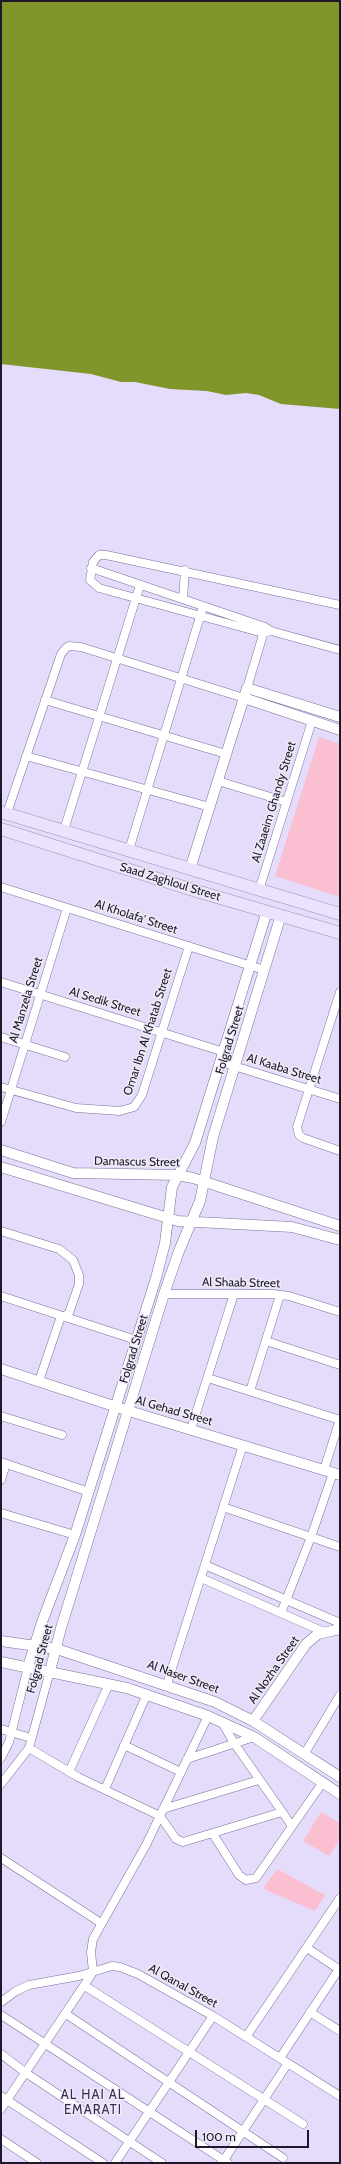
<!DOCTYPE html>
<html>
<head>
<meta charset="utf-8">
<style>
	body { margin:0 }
	#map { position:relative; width:341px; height:2164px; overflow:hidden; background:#e5dbfa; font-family:Cabin,sans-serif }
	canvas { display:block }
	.frame { position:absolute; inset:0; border:2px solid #1e182a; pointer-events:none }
	.scale { position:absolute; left:195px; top:2130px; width:114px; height:18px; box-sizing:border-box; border:2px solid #1e182a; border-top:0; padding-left:5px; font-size:12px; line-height:14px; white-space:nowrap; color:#1e182a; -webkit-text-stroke:3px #efecf7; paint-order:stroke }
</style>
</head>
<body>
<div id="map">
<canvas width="341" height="2164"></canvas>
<div class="frame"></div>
<div class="scale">100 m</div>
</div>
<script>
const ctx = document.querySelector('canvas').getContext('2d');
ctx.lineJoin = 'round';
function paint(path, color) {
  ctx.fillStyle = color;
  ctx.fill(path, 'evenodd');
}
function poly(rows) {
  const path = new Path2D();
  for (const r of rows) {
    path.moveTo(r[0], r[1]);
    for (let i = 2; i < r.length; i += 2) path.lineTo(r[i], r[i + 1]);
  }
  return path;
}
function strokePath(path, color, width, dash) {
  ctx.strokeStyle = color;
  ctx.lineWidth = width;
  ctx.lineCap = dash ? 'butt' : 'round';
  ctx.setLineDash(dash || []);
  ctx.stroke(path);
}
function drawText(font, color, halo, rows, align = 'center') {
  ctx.font = font + ' Cabin,sans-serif';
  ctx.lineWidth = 3;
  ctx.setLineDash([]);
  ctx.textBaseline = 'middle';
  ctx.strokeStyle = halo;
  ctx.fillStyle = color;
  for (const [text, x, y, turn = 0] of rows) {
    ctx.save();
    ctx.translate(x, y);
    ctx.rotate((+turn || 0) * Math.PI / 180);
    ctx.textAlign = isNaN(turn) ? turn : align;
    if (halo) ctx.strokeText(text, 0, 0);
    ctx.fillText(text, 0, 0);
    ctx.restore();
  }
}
paint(poly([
	[319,737,340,744,340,897,275,876],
	[321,1812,340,1823,340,1839,329,1856,303,1841],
	[277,1869,325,1895,315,1911,266,1890,264,1887]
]), '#fac0d1');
paint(poly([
	[1,1,340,1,340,409,281,404,259,395,246,393,226,395,207,391,170,389,135,382,121,382,91,374,1,364]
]), '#81962a');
const minor = poly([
	[91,568,265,627,271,631,340,650],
	[183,599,185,570],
	[271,631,263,633,99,588,90,580,93,562,99,555,106,555,340,605],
	[247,688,265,628],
	[45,700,226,754],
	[26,756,210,807],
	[218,781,287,802],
	[7,813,61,654,66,648,69,646,81,647,244,698],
	[64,830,140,585],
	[129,850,202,610],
	[1,887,264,970],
	[259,890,312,721],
	[1,982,224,1052],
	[340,992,297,1127,299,1135,303,1138,340,1151],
	[1,1037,65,1057],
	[221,1062,340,1099],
	[1,1087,76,1108,120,1111,134,1107,142,1095,189,946],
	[1,1122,67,908],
	[1,1231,59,1249,73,1260,79,1275,79,1284,69,1313,60,1319,39,1381],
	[164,1294,273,1294,289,1296,340,1312],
	[1,1296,136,1340],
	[266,1341,340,1365],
	[208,1378,340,1420],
	[250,1391,280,1295],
	[1,1416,62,1435],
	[191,1429,234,1294],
	[1,1462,89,1492],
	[324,1470,340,1419],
	[1,1480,6,1464],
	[223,1507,340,1547],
	[1,1513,75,1535],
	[205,1565,340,1623],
	[201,1578,324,1632],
	[281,1613,311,1537,333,1473],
	[167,1684,243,1445],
	[222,1722,234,1743,292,1826],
	[1,1729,31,1738],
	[124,1745,181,1772],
	[29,1748,78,1777,160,1816,176,1839,183,1842,282,1812],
	[305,1753,340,1695],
	[1,1758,9,1742,28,1667],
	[187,1759,254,1737],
	[69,1772,109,1684],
	[1,1784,29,1748,50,1671],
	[105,1789,147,1694],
	[163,1809,259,1780],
	[213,1834,239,1875,246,1880,256,1878,323,1782],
	[1,1858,101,1923],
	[307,1948,340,1970],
	[85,1986,303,2124],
	[1,2002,16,1991,29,1985,79,1976,112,1966,120,1967,138,1974,213,2016,340,2096],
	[310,2012,340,2031],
	[66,2014,283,2158],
	[1,2015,228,2163],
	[246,2037,340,1898],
	[1,2054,26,2073,162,2163],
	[280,2058,339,1969],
	[1,2096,103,2163],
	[1,2109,93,1972,91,1952,93,1939,146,1845,208,1716],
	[1,2139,37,2163],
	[115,2163,213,2016],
	[222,2163,288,2063]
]);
const tertiary = poly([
	[244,698,340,730],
	[190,869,247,688,340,717],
	[1,1150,73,1173,177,1175,193,1178,340,1226],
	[1,1167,178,1221,292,1227,340,1240],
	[1,1369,129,1411,340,1475],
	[1,1641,57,1649,215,1702,253,1721,340,1777],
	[1,1662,127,1688,208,1716,254,1737,340,1794],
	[28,1667,42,1622,75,1535,156,1278,165,1243,172,1187,195,1143,267,911],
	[50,1671,61,1628,164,1294,179,1251,200,1201,213,1137,281,915],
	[253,1721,306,1644,318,1634,340,1629]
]);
const primary = poly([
	[1,812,340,914],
	[1,829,193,890,340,933]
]);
strokePath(minor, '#7d6e9b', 9);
strokePath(tertiary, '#7d6e9b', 11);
strokePath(primary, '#9b8eb4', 13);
strokePath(minor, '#fff', 8);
strokePath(tertiary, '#fff', 10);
strokePath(primary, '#ebe2fe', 12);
drawText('12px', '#1e182a', '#efecf7', [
	["Al Zaaeim Ghandy Street",274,802,-73],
	["Saad Zaghloul Street",170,882,17],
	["Al Kholafa' Street",136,917,18],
	["Al Manzela Street",26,1000,-73],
	["Al Sedik Street",105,1002,17],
	["Omar Ibn Al Khatab Street",148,1032,-72],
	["Folgrad Street",230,1040,-73],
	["Al Kaaba Street",284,1069,17],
	["Damascus Street",137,1162,1],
	["Al Shaab Street",241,1283,1],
	["Folgrad Street",134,1349,-73],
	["Al Gehad Street",174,1411,16],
	["Folgrad Street",40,1659,-75],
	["Al Nozha Street",274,1670,-55],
	["Al Naser Street",183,1677,20],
	["Al Qanal Street",183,1986,29]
]);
ctx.letterSpacing = '1px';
drawText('13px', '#3a2b54', '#efecf7', [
	["AL HAI AL",93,2095],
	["EMARATI",93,2110]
]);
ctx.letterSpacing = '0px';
</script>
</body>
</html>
